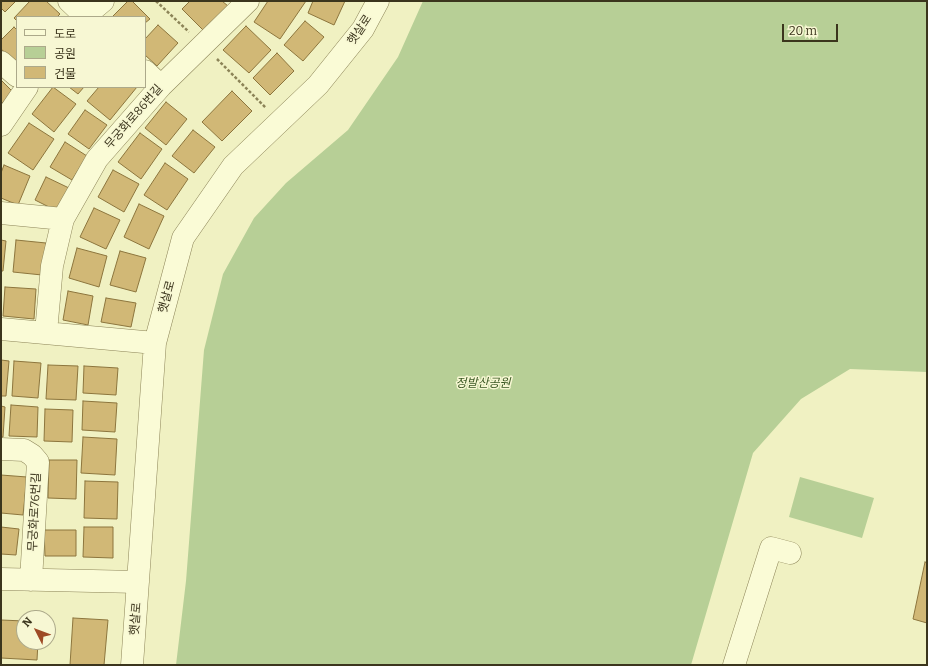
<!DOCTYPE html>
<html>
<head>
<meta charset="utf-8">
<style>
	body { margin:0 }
	#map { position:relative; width:928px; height:666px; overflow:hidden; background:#f0f1c2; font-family:Bitter,"Noto Sans KR",serif }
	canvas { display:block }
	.frame { position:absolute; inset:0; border:2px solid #3b351d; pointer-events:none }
	.legend { position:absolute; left:16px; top:16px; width:130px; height:72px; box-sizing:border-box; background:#f7f7d3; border:1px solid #aca98a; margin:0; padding:5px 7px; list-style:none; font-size:12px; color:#3b351d }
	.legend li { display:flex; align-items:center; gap:8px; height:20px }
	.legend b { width:20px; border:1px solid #aca98a }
	.north { position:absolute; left:16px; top:610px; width:40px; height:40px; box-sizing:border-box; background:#f7f7d3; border:1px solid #aca98a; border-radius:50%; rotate:312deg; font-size:11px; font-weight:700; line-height:16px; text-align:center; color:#3b351d }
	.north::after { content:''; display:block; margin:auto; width:14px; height:18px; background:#9e4a25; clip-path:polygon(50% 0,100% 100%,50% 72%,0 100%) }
	.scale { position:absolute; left:782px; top:24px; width:56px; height:18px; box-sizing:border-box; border:2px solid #3b351d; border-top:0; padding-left:5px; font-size:12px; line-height:14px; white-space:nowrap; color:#3b351d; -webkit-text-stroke:3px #f7f7d3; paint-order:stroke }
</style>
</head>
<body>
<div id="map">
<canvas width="928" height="666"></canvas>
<div class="frame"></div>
<ul class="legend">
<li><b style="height:5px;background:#fafbd6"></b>도로</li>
<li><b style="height:11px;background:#b7cf96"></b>공원</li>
<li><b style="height:11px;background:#d1b876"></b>건물</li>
</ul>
<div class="north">N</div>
<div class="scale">20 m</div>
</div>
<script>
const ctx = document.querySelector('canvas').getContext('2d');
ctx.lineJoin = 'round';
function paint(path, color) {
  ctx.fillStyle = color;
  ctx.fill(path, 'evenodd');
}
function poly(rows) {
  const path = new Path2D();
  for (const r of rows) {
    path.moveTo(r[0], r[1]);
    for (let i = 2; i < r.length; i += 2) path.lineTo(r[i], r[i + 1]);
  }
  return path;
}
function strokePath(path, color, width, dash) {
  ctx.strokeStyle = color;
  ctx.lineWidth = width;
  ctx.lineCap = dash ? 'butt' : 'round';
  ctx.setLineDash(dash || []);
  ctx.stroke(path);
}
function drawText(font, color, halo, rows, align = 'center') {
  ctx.font = font + ' Bitter,"Noto Sans KR",serif';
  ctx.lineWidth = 3;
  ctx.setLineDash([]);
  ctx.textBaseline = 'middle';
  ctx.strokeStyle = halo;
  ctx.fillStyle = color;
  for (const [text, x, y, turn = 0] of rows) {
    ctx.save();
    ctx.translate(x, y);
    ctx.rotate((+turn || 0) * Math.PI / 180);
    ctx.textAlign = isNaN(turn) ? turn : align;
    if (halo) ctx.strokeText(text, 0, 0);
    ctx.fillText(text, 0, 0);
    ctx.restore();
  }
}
paint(poly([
	[423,1,927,1,927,372,850,369,801,399,753,453,691,665,176,665,186,581,204,350,223,274,254,218,286,183,348,130,398,57],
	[800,477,874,498,862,538,789,517]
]), '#b7cf96');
const building = poly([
	[1,1,16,1,5,12,1,8,1,1],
	[30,1,46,1,60,14,57,17,17,17,17,21,14,18,30,1],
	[128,1,132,1,150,19,145,23,145,17,112,17,128,1],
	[190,1,222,1,228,6,204,31,182,9,190,1],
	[268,1,306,1,280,39,254,22,268,1],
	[313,1,345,1,334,25,308,13,313,1],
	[305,21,324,37,303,61,284,45,305,21],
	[158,25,178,43,157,66,145,55,145,39,158,25],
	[246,26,271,50,249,73,223,50,246,26],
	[14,27,17,30,17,63,1,49,1,40,14,27],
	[277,53,294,71,270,95,253,78,277,53],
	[1,80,13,92,1,104,1,80],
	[53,87,76,104,54,132,32,114,53,87],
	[69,87,84,87,78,94,69,87],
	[99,87,137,87,110,120,87,101,99,87],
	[232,91,252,111,222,141,202,122,232,91],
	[166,102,187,119,166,145,145,128,166,102],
	[85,110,107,125,89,149,68,134,85,110],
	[29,123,54,139,33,170,8,153,29,123],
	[193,130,215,147,194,173,172,156,193,130],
	[140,133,162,149,141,179,118,162,140,133],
	[65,142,87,156,72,180,50,167,65,142],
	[165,163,188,179,167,210,144,195,165,163],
	[4,165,30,176,18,205,1,198,1,173,4,165],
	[113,170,139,184,124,212,98,197,113,170],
	[46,177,69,188,57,211,35,200,46,177],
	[139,204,164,216,149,249,124,237,139,204],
	[94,208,120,220,106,249,80,237,94,208],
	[1,240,6,241,3,271,1,271,1,240],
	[16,240,46,243,42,275,13,272,16,240],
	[77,248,107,256,99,287,69,278,77,248],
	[120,251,146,258,136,292,110,285,120,251],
	[5,287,36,289,34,319,3,316,5,287],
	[68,291,93,296,88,325,63,320,68,291],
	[106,298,136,303,131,327,101,322,106,298],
	[1,360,9,361,6,396,1,396,1,360],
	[14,361,41,363,38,398,12,396,14,361],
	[48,365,78,366,76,400,46,399,48,365],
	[84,366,118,368,116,395,83,393,84,366],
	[83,401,117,403,115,432,82,430,83,401],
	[11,405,38,407,37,437,9,436,11,405],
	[1,406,5,407,3,437,1,437,1,406],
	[45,409,73,410,72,442,44,441,45,409],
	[83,437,117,439,115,475,81,473,83,437],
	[49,460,77,460,76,499,48,498,49,460],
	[1,475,27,477,23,515,1,513,1,475],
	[85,481,118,482,117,519,84,518,85,481],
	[1,527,19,529,16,555,1,554,1,527],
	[84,527,113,527,113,558,83,557,84,527],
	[44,530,76,530,76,556,45,556,44,530],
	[925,562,927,563,927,623,913,619,925,562],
	[73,618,108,620,104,665,70,665,73,618],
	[1,620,24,621,24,642,38,642,37,660,1,658,1,620]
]);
paint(building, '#d1b876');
strokePath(building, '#8c753d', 1);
const minor = poly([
	[69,1,86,17],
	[84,17,103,1],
	[1,62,17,76],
	[145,71,161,86],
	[1,125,27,87],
	[1,213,63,219],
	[1,329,155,343],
	[46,332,52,266,63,219,97,159,161,86,248,1],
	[1,449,24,450,32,455,38,462,31,580],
	[1,579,138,582],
	[132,665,155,343,183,238,233,166,318,85,363,29,378,1],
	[734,665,771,548,790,553]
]);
strokePath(minor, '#8c8458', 23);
strokePath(poly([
	[156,1,189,32],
	[217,59,266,108]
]), '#8c8458', 2.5, [3, 2]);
strokePath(minor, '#fafbd6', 22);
drawText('12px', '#3b351d', '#f7f7d3', [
	["햇살로",360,30,-56],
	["무궁화로86번길",134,117,-49],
	["햇살로",167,297,-75],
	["무궁화로76번길",35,512,-87],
	["햇살로",136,619,-85]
]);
drawText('italic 12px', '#3a5823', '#f7f7d3', [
	["정발산공원",483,384]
]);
</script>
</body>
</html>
